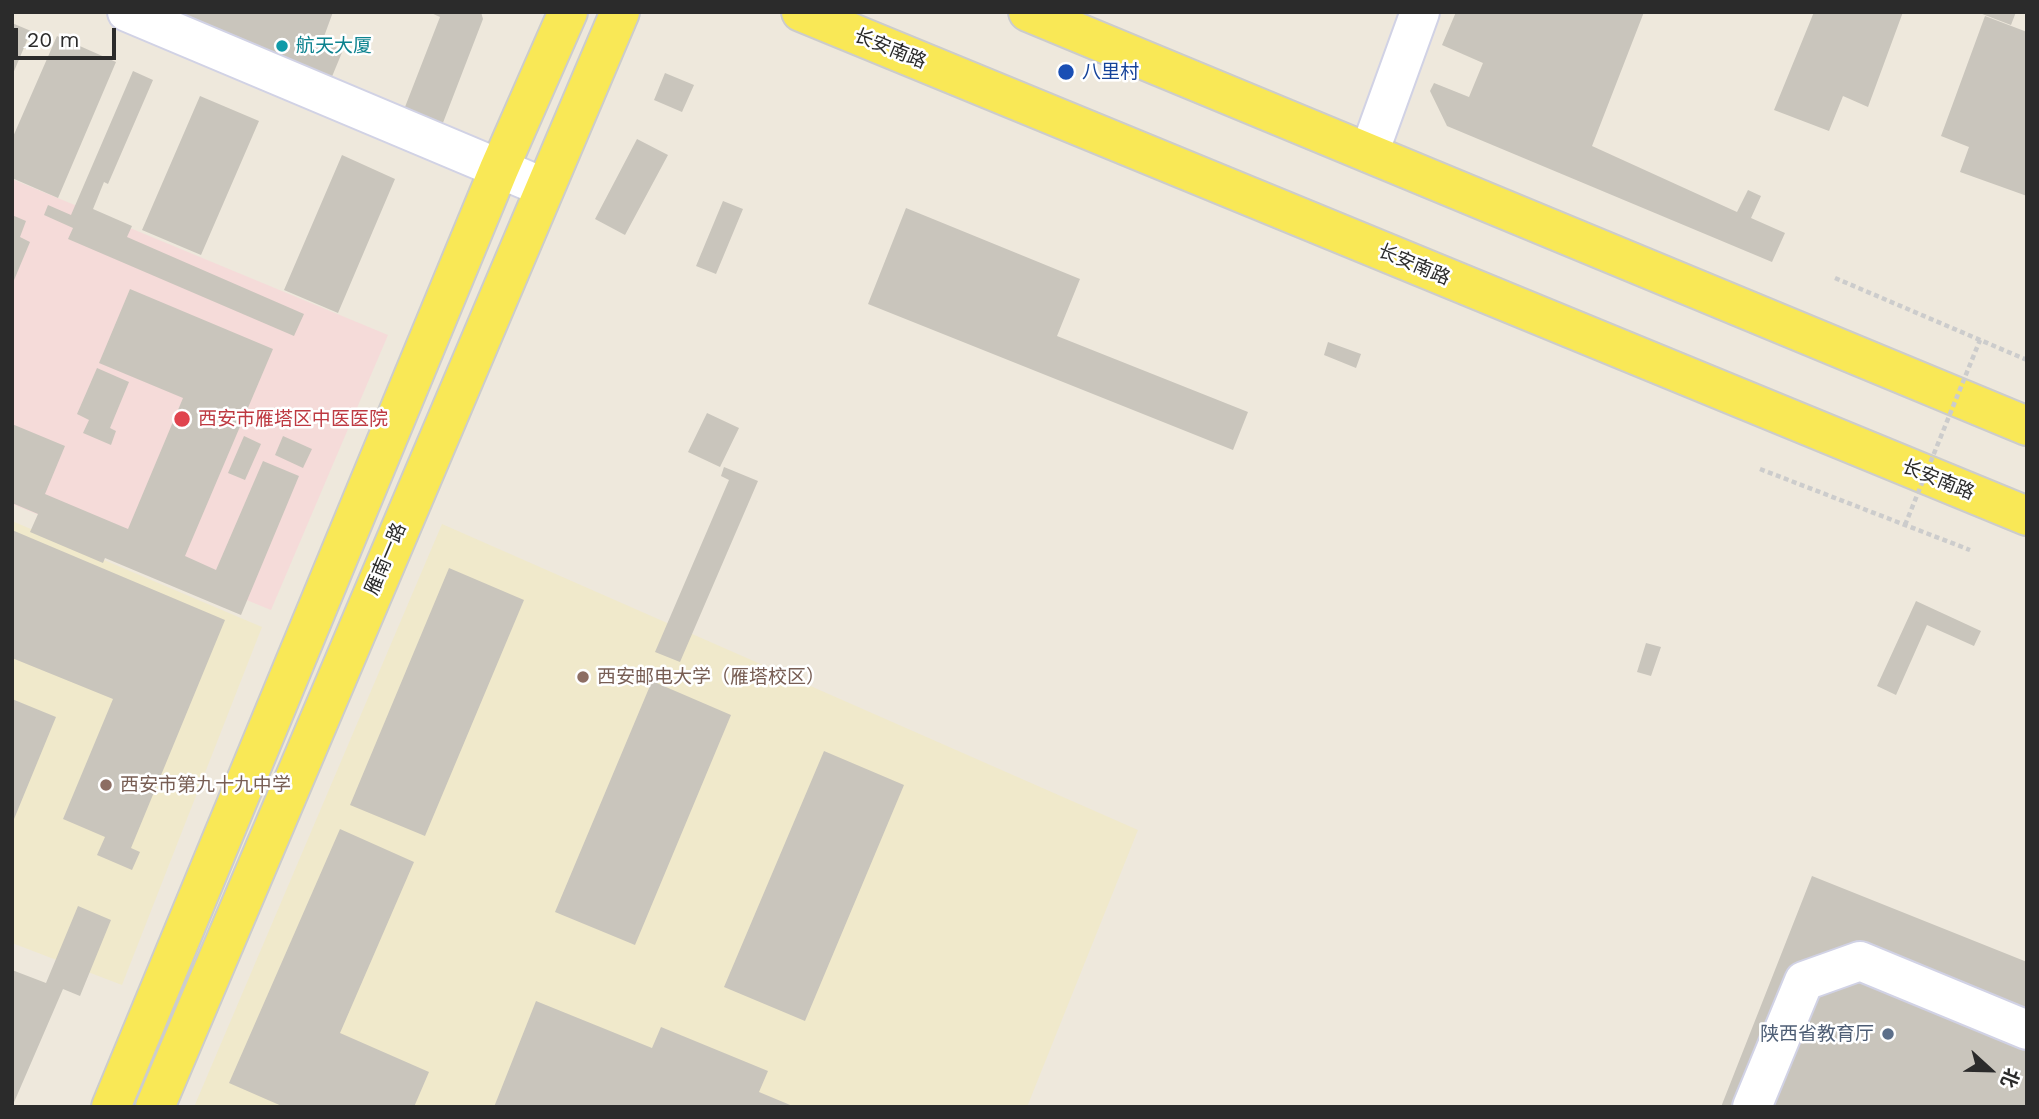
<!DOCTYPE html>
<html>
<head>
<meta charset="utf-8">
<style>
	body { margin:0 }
	#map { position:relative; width:2039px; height:1119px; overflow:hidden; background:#eee8dc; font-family:"Work Sans","Noto Sans SC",sans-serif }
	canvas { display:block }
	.frame { position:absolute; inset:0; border:14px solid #2b2b2b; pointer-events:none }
	.north { position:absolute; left:1955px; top:1035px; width:70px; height:70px; -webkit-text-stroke:5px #fff; paint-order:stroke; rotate:112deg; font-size:19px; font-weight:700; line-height:28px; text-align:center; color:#2b2b2b }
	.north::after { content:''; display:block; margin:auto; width:24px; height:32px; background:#2b2b2b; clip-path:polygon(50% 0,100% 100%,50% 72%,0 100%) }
	.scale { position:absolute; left:14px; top:28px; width:102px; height:32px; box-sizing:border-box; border:4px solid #2b2b2b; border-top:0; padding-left:9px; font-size:21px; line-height:24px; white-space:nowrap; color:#2b2b2b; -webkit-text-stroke:5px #fff; paint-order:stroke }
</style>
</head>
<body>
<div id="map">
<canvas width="2039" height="1119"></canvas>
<div class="frame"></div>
<div class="north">北</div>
<div class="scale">20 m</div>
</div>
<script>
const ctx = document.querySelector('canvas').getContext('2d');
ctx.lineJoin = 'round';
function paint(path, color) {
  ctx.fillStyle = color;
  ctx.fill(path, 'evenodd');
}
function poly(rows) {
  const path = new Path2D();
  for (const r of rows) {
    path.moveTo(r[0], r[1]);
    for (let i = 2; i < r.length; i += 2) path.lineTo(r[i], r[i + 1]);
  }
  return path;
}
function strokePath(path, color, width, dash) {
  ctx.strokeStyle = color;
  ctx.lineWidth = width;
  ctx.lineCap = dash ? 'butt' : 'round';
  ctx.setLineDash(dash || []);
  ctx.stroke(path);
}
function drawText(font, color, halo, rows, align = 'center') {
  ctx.font = font + ' "Work Sans","Noto Sans SC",sans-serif';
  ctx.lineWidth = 5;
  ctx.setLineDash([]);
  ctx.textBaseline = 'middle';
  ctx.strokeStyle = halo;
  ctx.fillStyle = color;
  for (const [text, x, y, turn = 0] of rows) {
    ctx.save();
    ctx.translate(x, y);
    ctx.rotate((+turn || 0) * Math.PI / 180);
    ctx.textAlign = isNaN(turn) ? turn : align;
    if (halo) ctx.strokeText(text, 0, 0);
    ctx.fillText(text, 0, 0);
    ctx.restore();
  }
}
paint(poly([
	[12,521,262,627,122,985,12,943],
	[442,524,1138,830,1027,1107,194,1107]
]), '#f0e9cb');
paint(poly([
	[12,179,388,335,271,610,12,504]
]), '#f5dbd9');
paint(poly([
	[148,12,333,12,322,42,343,50,331,79],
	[429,12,481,12,483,19,429,159,391,143,440,17],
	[1456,12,1644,12,1592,146,1737,212,1748,190,1761,196,1751,218,1785,233,1772,262,1447,126,1430,91,1434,83,1469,97,1483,63,1442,45],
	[1814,12,1903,12,1868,107,1843,96,1829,131,1774,110],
	[1977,12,2016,12,2011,25],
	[1985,16,2027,32,2027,196,1960,172,1969,147,1941,136],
	[12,23,31,31,12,76],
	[57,36,116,62,58,198,12,178,12,139],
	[133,71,153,80,108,184,104,182,93,209,132,226,127,237,304,314,294,336,68,239,73,228,44,215,48,205,71,215],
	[665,73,694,85,682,112,654,100],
	[200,96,259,121,201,255,142,230],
	[637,139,668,155,625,235,595,219],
	[342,155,395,179,338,313,284,290],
	[723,201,743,209,716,274,696,266],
	[906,208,1080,279,1057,336,1248,412,1233,450,868,304],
	[12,215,26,221,20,237,30,242,12,285],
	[130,289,273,349,185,556,216,570,263,461,299,476,241,615,105,558,103,563,30,532,38,514,12,503,12,424,65,446,45,494,128,529,183,398,99,363],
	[1328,342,1361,354,1356,368,1324,355],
	[97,368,129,382,110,428,116,431,111,445,83,433,89,420,77,414],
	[707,413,739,428,720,467,688,452],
	[244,436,261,444,245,480,228,473],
	[283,436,312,449,303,468,275,455],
	[724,467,758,481,680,662,655,652,729,480,721,476],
	[12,530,225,620,131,848,140,852,132,870,97,855,105,837,63,819,113,699,12,658],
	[449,568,524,600,425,836,350,805],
	[1916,601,1981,631,1974,646,1927,625,1896,695,1877,686],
	[1646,643,1661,647,1651,676,1637,672],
	[652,681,731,715,635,945,555,912],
	[12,699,56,717,12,824],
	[824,751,904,785,805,1021,724,987],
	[340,829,414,862,340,1033,429,1072,414,1107,284,1107,229,1083],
	[1812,876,2027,962,2027,1107,1721,1107],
	[78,906,111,920,80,996,63,989,12,1107,12,970,46,983],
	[536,1001,652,1048,661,1027,768,1071,759,1092,795,1107,494,1107]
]), '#c9c5bc');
const minor = poly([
	[127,12,543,187],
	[1369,153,1420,12],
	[1752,1107,1804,981,1860,961,2027,1030]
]);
const major = poly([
	[801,12,2027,516],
	[1028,12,2027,426],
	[111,1107,499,169,568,12],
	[155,1107,620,12]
]);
strokePath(minor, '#d1d2e5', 42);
strokePath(major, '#ccc', 42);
strokePath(poly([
	[1835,278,2027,360],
	[1760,469,1970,550]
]), '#ccc', 4.5, [5, 3.5]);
strokePath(minor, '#fff', 38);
strokePath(major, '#f9e856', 38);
strokePath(poly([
	[1905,525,1980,340]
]), '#ccc', 4.5, [5, 3.5]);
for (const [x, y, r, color] of [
	[282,46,7,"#0f9aa8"],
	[1066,72,9,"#1a4fb4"],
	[182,419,9,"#e0444e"],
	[583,677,7,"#8d6e63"],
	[106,785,7,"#8d6e63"],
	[1888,1034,7,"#5c6f8a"]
]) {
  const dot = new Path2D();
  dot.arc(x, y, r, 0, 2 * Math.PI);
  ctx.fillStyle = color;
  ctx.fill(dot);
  strokePath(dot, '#fff', 2.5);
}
drawText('19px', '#0d838f', '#fff', [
	["航天大厦",296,46]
], 'left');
drawText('19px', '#2b2b2b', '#fff', [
	["长安南路",890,49,22],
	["长安南路",1414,265,23],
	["长安南路",1938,480,22],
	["雁南一路",386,559,-67]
]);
drawText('19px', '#164399', '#fff', [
	["八里村",1082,72]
], 'left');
drawText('19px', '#be3a42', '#fff', [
	["西安市雁塔区中医医院",198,419]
], 'left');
drawText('19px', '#785e54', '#fff', [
	["西安邮电大学（雁塔校区）",597,677],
	["西安市第九十九中学",120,785]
], 'left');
drawText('19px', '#4e5e75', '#fff', [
	["陕西省教育厅",1874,1034]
], 'right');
</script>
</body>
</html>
